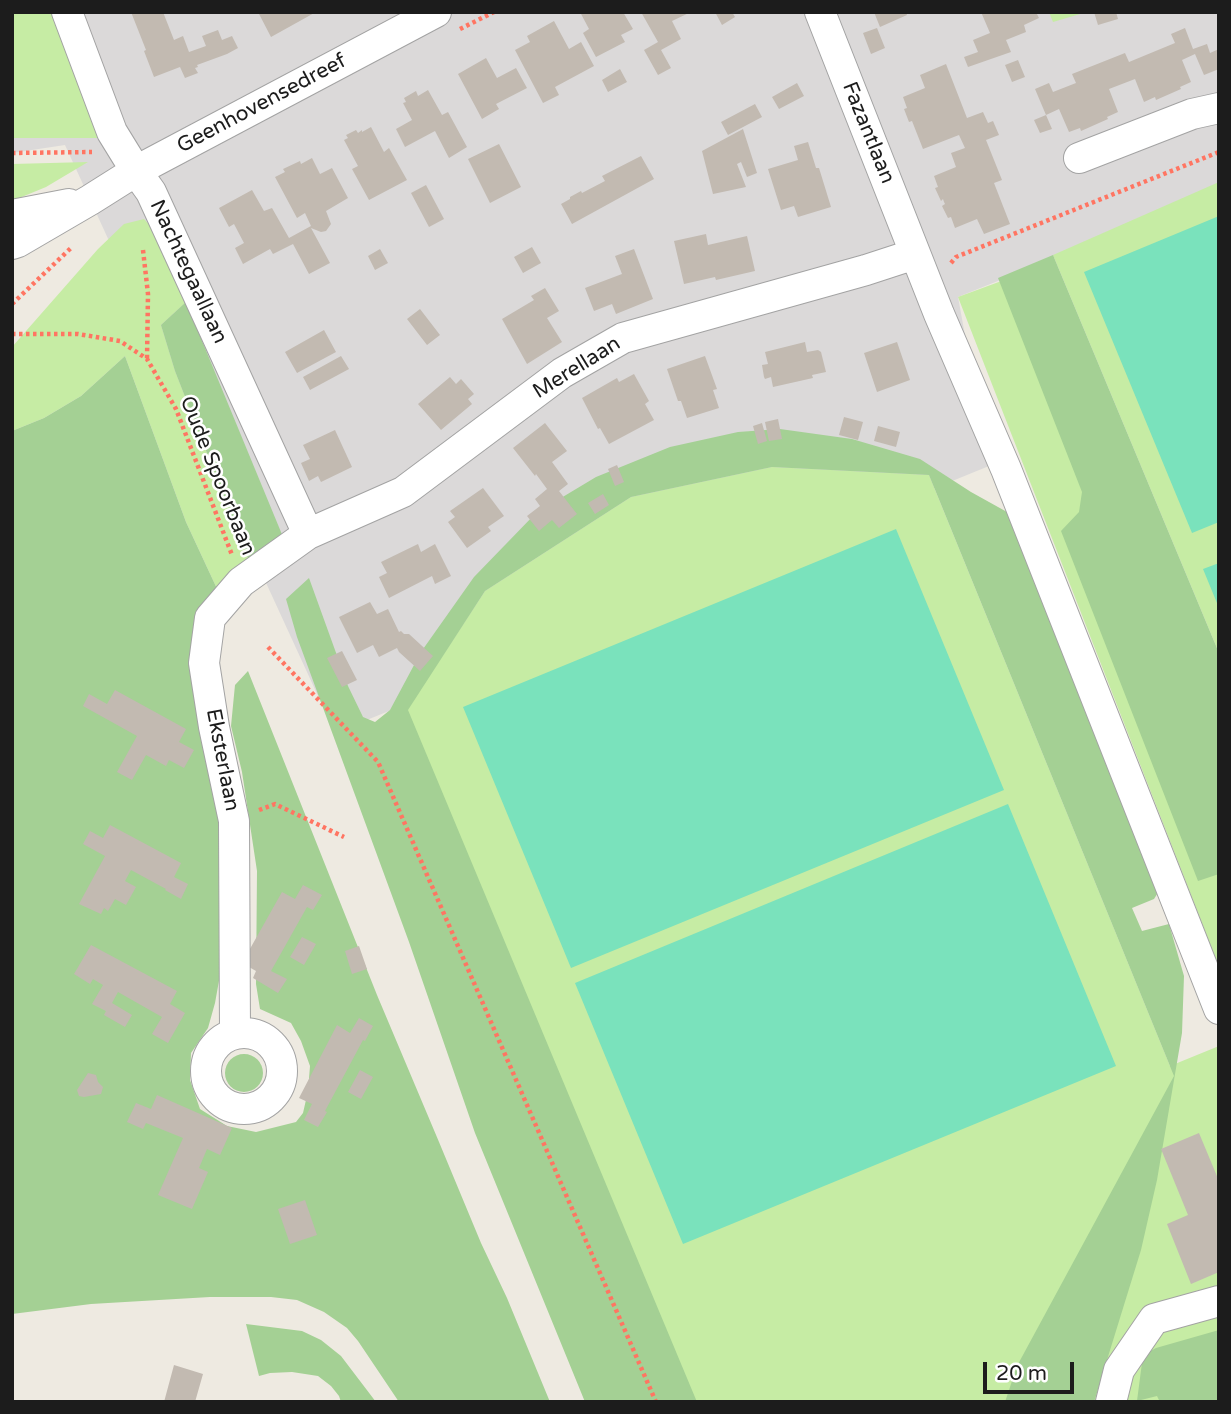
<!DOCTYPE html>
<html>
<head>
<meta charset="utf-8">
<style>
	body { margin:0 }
	#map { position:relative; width:1231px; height:1414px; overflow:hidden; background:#eeeae1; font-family:"Varela Round",sans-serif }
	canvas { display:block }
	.frame { position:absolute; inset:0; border:14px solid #1c1c1c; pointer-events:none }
	.scale { position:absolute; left:983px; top:1362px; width:91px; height:32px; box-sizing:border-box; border:4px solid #1c1c1c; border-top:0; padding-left:9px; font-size:21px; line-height:24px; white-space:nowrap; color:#1c1c1c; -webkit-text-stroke:5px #fff; paint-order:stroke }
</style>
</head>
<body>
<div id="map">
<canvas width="1231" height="1414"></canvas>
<div class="frame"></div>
<div class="scale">20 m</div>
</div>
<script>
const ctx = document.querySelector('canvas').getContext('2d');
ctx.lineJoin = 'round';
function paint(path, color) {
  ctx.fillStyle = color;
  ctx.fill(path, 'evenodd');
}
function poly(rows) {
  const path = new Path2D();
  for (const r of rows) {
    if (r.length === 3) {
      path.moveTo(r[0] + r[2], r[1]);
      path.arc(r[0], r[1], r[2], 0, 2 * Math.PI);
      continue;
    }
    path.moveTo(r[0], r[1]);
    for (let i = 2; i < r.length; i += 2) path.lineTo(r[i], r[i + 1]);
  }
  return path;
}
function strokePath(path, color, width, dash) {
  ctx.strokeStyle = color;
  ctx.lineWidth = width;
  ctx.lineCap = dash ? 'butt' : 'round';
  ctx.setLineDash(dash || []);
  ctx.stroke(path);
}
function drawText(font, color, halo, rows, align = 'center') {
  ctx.font = font + ' "Varela Round",sans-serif';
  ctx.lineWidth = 5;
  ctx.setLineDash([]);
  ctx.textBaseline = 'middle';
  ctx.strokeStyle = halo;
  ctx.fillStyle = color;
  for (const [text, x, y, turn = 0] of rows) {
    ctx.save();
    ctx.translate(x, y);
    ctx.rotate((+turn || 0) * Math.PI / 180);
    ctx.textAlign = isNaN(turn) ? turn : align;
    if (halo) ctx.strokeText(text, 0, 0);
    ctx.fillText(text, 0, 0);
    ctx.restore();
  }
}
paint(poly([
	[12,12,1219,12,1219,192,958,297,989,466,335,733,65,145,12,153]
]), '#dbd9d9');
paint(poly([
	[12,12,52,12,100,138,12,138],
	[1049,12,1087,12,1053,22],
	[88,162,46,187,12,201,12,164],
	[1219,182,1219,653,1053,255],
	[144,219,160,236,186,302,161,325,175,371,251,566,219,593,186,522,125,356,81,396,44,418,12,431,12,347,98,249,124,224],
	[1045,265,1219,715,1219,967,958,297],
	[772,467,929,475,1170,1066,1219,1046,1219,1387,1184,1402,592,1402,407,710,485,591,631,497]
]), '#c6eca4');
paint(poly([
	[1053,255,1219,653,1219,874,1198,881,1061,531,1079,512,1082,492,998,278],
	[186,302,288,549,251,566,175,371,161,325],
	[125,356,186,522,219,593,215,777,224,875,224,953,215,1003,208,1028,191,1053,190,1080,200,1109,227,1126,256,1132,296,1122,303,1113,308,1091,310,1066,301,1041,291,1023,260,1009,256,984,257,871,242,772,231,726,235,685,248,671,377,995,439,1142,481,1243,507,1298,550,1402,399,1402,358,1341,347,1328,324,1312,297,1300,271,1297,210,1297,91,1304,12,1314,12,431,44,418,81,396],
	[780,429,852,439,920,459,971,492,1016,517,1159,891,1154,899,1132,908,1142,931,1169,924,1184,976,1182,1033,1157,1180,1141,1250,1094,1402,1005,1402,1017,1366,1174,1076,929,475,772,467,631,497,485,591,408,710,697,1402,585,1402,475,1133,409,942,297,637,286,599,309,578,348,686,363,717,375,722,390,710,421,652,474,577,536,513,596,477,670,447,738,432],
	[244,1073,19],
	[246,1324,302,1331,321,1340,341,1356,376,1402,341,1402,339,1396,331,1386,318,1376,292,1372,270,1373,259,1376],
	[1219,1330,1219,1402,1160,1402,1157,1396,1137,1401,1143,1355,1156,1348]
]), '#a4d094');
paint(poly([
	[1219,216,1219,522,1192,533,1084,272],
	[896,529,1004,790,571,968,463,707],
	[1219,563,1219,608,1203,569],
	[1008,804,1116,1066,683,1244,575,983]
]), '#7ae2bc');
paint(poly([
	[131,12,163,12,174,40,183,36,189,52,206,46,202,36,218,30,222,40,232,36,238,48,227,54,197,65,198,67,195,68,198,73,185,78,180,67,154,77,144,51,146,50],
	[258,12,316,12,271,37],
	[580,12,623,12,633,29,621,35,625,42,596,57,583,33,589,29],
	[641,12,691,12,672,21,681,39,661,50,671,68,658,75,644,50,658,42],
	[715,12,732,12,735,17,722,25],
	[874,12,906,12,907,15,880,27],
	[981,12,1036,12,1039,18,1024,25,1026,32,1006,40,1011,52,968,67,964,57,978,52,973,40,990,33],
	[1094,12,1116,12,1118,19,1098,25],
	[554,21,569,49,581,42,594,66,555,87,559,95,543,103,515,50,530,42,527,36],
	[877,28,885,48,871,54,863,33],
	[1185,28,1193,49,1207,44,1210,53,1219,49,1219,69,1204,75,1195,54,1182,60,1191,82,1180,87,1181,89,1156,100,1155,97,1144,102,1135,79,1109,89,1118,112,1107,117,1108,119,1081,131,1080,128,1069,132,1059,109,1046,115,1035,89,1049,83,1053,92,1076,83,1072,74,1125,53,1129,62,1175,43,1171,34],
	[486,58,497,78,516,68,527,88,496,104,499,109,482,119,458,74],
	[1018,60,1025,77,1012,82,1005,65],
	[946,64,967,118,983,112,988,123,993,121,999,135,986,140,1002,180,994,183,1010,224,984,234,977,219,955,228,951,217,948,218,942,206,945,204,944,202,943,199,941,201,935,188,938,187,934,176,956,167,951,153,965,148,959,135,923,149,912,121,909,122,904,109,907,108,903,97,925,88,920,75],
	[620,69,627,82,608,92,602,80],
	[797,83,804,96,779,109,772,97],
	[428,90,442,115,448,112,467,147,449,158,435,131,405,147,396,129,412,120,403,103,406,102,404,98,416,91,418,96],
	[755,104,762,117,728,135,721,122],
	[1046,115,1052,129,1040,133,1034,120],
	[371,127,384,152,389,148,407,180,369,200,352,169,358,166,344,140,348,138,346,135,356,130,358,133,362,130,362,132],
	[743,129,757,173,747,177,741,162,737,164,746,187,713,194,702,151],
	[808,142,816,168,819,168,831,207,798,217,794,206,781,210,768,169,798,160,794,146],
	[499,144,521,187,490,203,468,159],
	[641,156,654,179,572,224,561,204,570,199,570,197,581,191,582,193,605,181,602,176],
	[312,158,320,174,332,168,348,198,326,211,331,224,326,231,321,232,311,228,330,263,309,274,293,244,273,254,270,249,243,264,235,248,244,243,234,224,229,227,219,208,252,190,264,211,272,208,289,238,311,226,305,213,297,218,275,177,285,172,283,169,300,161,301,164],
	[426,185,444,219,429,227,411,193],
	[706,234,708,245,747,236,755,271,716,280,715,277,684,284,674,241],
	[532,247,541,263,523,273,514,257],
	[380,249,388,263,375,270,368,256],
	[634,249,653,299,616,314,612,304,594,311,585,288,622,274,615,256],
	[545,288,559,311,547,318,562,342,527,364,502,319,534,300,531,296],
	[420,309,440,335,427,345,407,319],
	[324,330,336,352,297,373,285,352],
	[805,342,807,352,818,350,821,352,826,372,812,375,813,378,773,387,771,377,765,379,764,377,762,365,768,364,765,352],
	[897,342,910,380,877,392,864,353],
	[341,356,349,369,310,390,303,377],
	[705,356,717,389,713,390,719,408,687,418,681,401,678,401,667,369],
	[634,374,649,401,645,404,654,420,609,444,600,428,598,429,582,398,617,378,619,382],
	[450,377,456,384,461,379,474,394,468,399,472,404,441,430,418,404],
	[844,417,863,422,858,440,839,435],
	[778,419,782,439,769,441,765,422],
	[545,423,567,451,552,462,568,484,559,491,577,514,559,528,552,520,539,531,527,516,540,506,535,499,547,489,536,474,535,476,513,448],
	[762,423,767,441,758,444,753,426],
	[878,426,900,432,896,447,874,441],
	[335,430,352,467,321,482,318,476,309,481,301,463,310,459,303,445],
	[617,465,624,482,615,486,608,469],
	[483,488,504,516,488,527,491,531,467,548,448,522,455,517,450,511],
	[603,494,609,505,595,514,588,503],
	[418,544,421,552,435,544,451,576,435,584,432,576,389,598,379,577,387,573,381,562],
	[370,602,377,614,388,609,399,632,401,631,404,634,409,634,433,656,420,671,399,652,397,648,379,657,373,645,357,653,339,617],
	[342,651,357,680,342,687,327,658],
	[115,690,186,729,179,742,194,750,184,768,169,760,166,766,146,755,132,780,117,772,137,736,83,706,89,694,107,704],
	[110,825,181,863,174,877,188,884,181,899,165,890,166,889,131,870,125,881,136,887,126,905,115,899,108,911,104,908,101,914,79,904,105,856,83,844,90,831,103,838],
	[303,885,322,895,313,910,307,907,271,971,287,979,278,993,253,978,256,971,242,963,282,892,295,899],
	[302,937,316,944,304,965,290,957],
	[91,945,177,991,170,1004,185,1013,168,1043,152,1034,162,1017,118,992,112,1003,132,1015,125,1027,104,1015,106,1011,92,1004,103,985,93,979,90,984,74,974],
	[359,946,367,969,352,974,345,951],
	[359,1018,373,1026,365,1041,363,1040,325,1111,327,1112,318,1127,304,1120,312,1104,299,1098,337,1025,350,1033],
	[360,1070,373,1077,361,1099,348,1092],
	[88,1073,96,1075,98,1082,103,1087,101,1094,84,1097,79,1096,77,1090],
	[157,1095,232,1128,220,1155,207,1149,199,1168,208,1172,192,1209,158,1195,183,1138,146,1123,143,1129,127,1122,136,1103,151,1109],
	[1199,1133,1219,1181,1219,1272,1191,1284,1167,1224,1188,1215,1161,1149],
	[305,1200,317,1235,290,1244,278,1209],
	[174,1365,203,1374,195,1402,164,1402]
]), '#c2bab1');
const minor = poly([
	[67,12,112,132,136,171,151,192,308,534],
	[820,12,939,314,1006,469,1219,1009],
	[1079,158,1192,114,1219,108],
	[12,215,69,204],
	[12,244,18,242,90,200,136,171,436,12],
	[244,1071,38],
	[235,1033,234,821,214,727,204,663,210,618,241,582,308,534,403,492,562,373,623,338,866,270,915,254],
	[1111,1402,1119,1370,1154,1319,1219,1301]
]);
strokePath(minor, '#a3a3a3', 32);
strokePath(poly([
	[460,29,494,12],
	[12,153,92,152],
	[143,250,148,294,147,359],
	[951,263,956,257,1219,152],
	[12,304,72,247],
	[12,334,78,334,120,341,147,359,176,409,232,555],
	[268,647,378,762,656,1402],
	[259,810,275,804,344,837]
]), '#ff7562', 4.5, [3.5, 3.5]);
strokePath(minor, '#fff', 30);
drawText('21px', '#1c1c1c', '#fff', [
	["Geenhovensedreef",262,104,-28],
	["Fazantlaan",868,133,68],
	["Nachtegaallaan",188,272,65],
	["Merellaan",577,368,-32],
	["Oude Spoorbaan",217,476,68],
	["Eksterlaan",222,760,79]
]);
</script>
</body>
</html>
